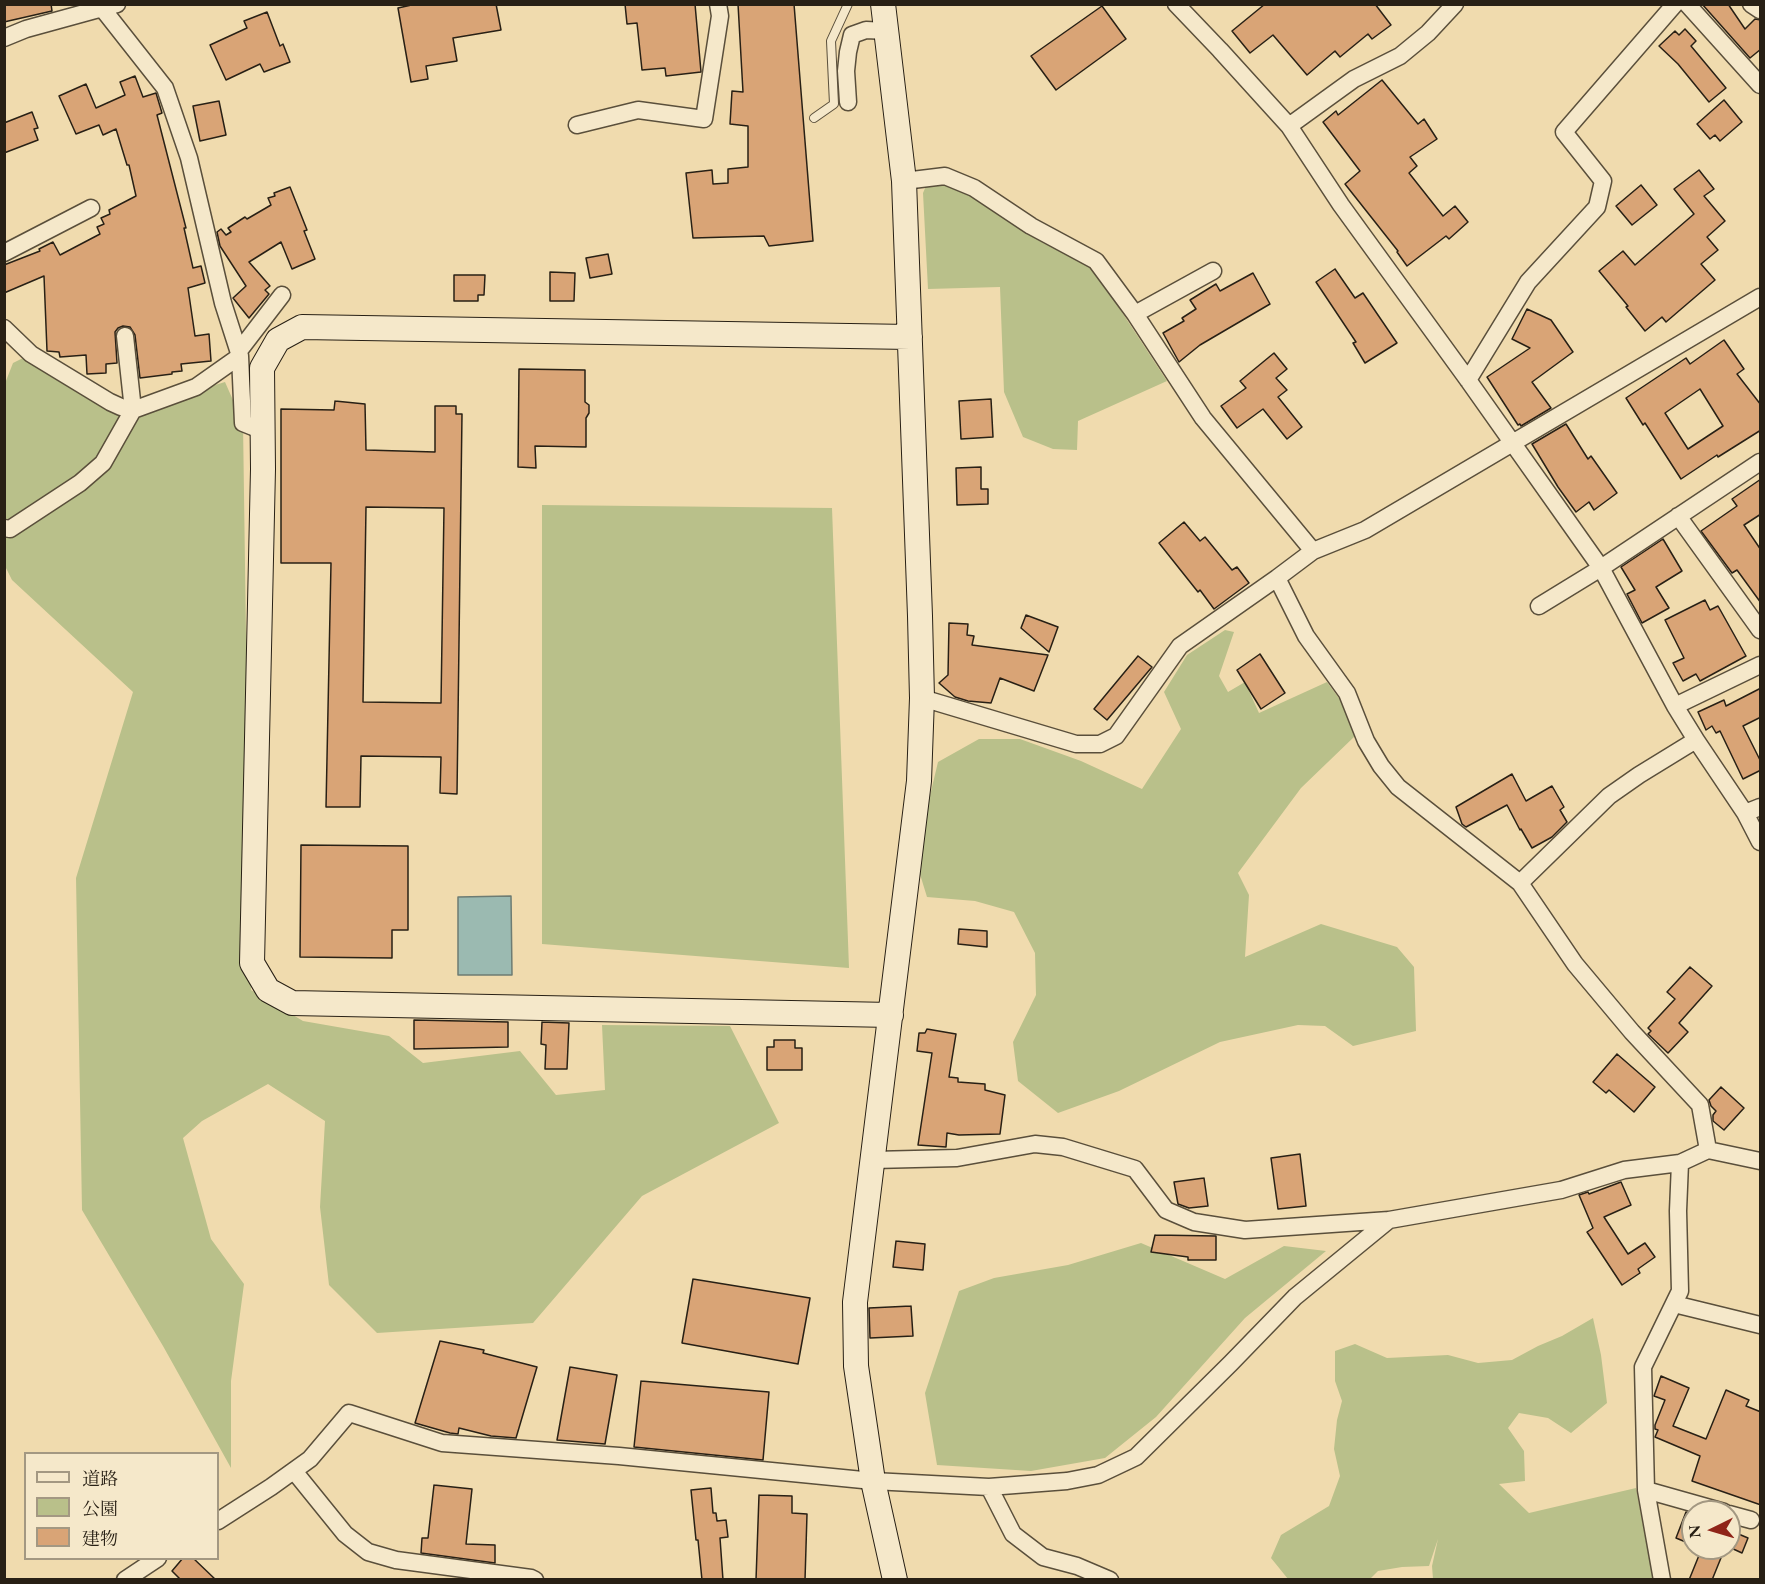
<!DOCTYPE html>
<html>
<head>
<meta charset="utf-8">
<style>
	body { margin:0 }
	#map { position:relative; width:1765px; height:1584px; overflow:hidden; background:#f0dbae; font-family:"EB Garamond","Noto Serif JP",serif }
	canvas { display:block }
	.frame { position:absolute; inset:0; border:6px solid #282015; pointer-events:none }
	.legend { position:absolute; left:24px; top:1452px; width:195px; height:108px; box-sizing:border-box; background:#f5e8ca; border:2px solid #a39882; margin:0; padding:8px 10px; list-style:none; font-size:18px; color:#282015 }
	.legend li { display:flex; align-items:center; gap:12px; height:30px }
	.legend b { width:30px; border:2px solid #a39882 }
	.north { position:absolute; left:1681px; top:1500px; width:60px; height:60px; box-sizing:border-box; background:#f5e8ca; border:2px solid #a39882; border-radius:50%; rotate:265deg; font-size:16px; font-weight:700; line-height:24px; text-align:center; color:#282015 }
	.north::after { content:''; display:block; margin:auto; width:21px; height:27px; background:#8f2418; clip-path:polygon(50% 0,100% 100%,50% 72%,0 100%) }
</style>
</head>
<body>
<div id="map">
<canvas width="1765" height="1584"></canvas>
<div class="frame"></div>
<ul class="legend">
<li><b style="height:8px;background:#f5e8ca"></b>道路</li>
<li><b style="height:16px;background:#b9c08a"></b>公園</li>
<li><b style="height:16px;background:#d9a476"></b>建物</li>
</ul>
<div class="north">N</div>
</div>
<script>
const ctx = document.querySelector('canvas').getContext('2d');
ctx.lineJoin = 'round';
function paint(path, color) {
  ctx.fillStyle = color;
  ctx.fill(path, 'evenodd');
}
function poly(rows) {
  const path = new Path2D();
  for (const r of rows) {
    path.moveTo(r[0], r[1]);
    for (let i = 2; i < r.length; i += 2) path.lineTo(r[i], r[i + 1]);
  }
  return path;
}
function strokePath(path, color, width, dash) {
  ctx.strokeStyle = color;
  ctx.lineWidth = width;
  ctx.lineCap = dash ? 'butt' : 'round';
  ctx.setLineDash(dash || []);
  ctx.stroke(path);
}
paint(poly([
	[944,183,986,203,1043,243,1091,265,1167,381,1078,421,1077,450,1053,449,1023,437,1004,392,1000,287,928,289,923,193,926,186],
	[31,354,133,410,225,382,243,423,251,990,303,1021,389,1036,423,1063,520,1051,556,1095,605,1090,602,1025,730,1026,779,1123,642,1196,533,1323,377,1333,329,1285,320,1207,325,1121,268,1084,202,1121,183,1138,211,1239,244,1284,231,1381,231,1468,163,1346,82,1210,76,878,133,692,12,580,5,566,4,386,13,363],
	[542,505,832,508,849,968,542,944],
	[1225,630,1234,632,1219,676,1228,692,1245,682,1259,713,1327,682,1349,712,1355,736,1301,788,1238,873,1249,895,1245,957,1321,924,1397,947,1414,967,1416,1031,1353,1046,1325,1026,1298,1025,1220,1042,1119,1091,1058,1113,1018,1081,1013,1042,1036,995,1035,953,1014,912,975,901,927,897,915,858,938,762,979,739,1020,739,1081,761,1142,789,1181,729,1164,692,1187,655],
	[1141,1243,1225,1279,1284,1246,1326,1251,1245,1318,1156,1417,1105,1458,1031,1471,937,1465,925,1393,959,1291,994,1278,1068,1265],
	[1593,1318,1601,1355,1607,1403,1571,1433,1548,1418,1519,1413,1508,1428,1524,1451,1525,1481,1499,1484,1529,1513,1636,1488,1653,1579,1433,1579,1432,1566,1438,1539,1429,1566,1402,1567,1378,1571,1370,1579,1288,1579,1271,1558,1281,1535,1329,1506,1340,1476,1334,1449,1337,1420,1342,1401,1335,1381,1335,1351,1355,1344,1387,1358,1448,1355,1478,1363,1512,1360,1538,1346,1562,1336]
]), '#b9c08a');
const water = poly([
	[511,896,512,975,458,975,458,897,511,896]
]);
paint(water, '#9bbab1');
strokePath(water, '#6d7c73', 1.5);
const building = poly([
	[4,4,51,4,52,11,4,22,4,4],
	[416,4,496,4,501,30,453,38,457,61,426,66,428,79,411,82,398,8,416,4],
	[625,4,695,4,701,72,666,76,665,68,642,70,637,23,627,24,625,4],
	[738,4,794,4,813,241,769,246,764,236,693,238,686,173,712,170,713,184,728,183,728,169,748,167,748,126,730,124,732,91,743,92,738,4],
	[1265,4,1375,4,1391,25,1372,39,1368,34,1340,57,1335,51,1307,75,1273,35,1250,53,1232,31,1265,4],
	[1702,4,1728,4,1745,29,1755,19,1761,20,1761,49,1750,58,1702,4],
	[1102,6,1126,39,1056,90,1031,56,1102,6],
	[267,12,280,46,283,44,290,62,264,72,260,64,226,80,210,45,247,28,244,21,267,12],
	[1685,29,1696,41,1691,46,1726,88,1709,102,1678,64,1659,46,1675,31,1679,35,1685,29],
	[135,76,143,97,156,93,162,113,157,115,186,228,184,228,193,268,201,266,205,283,188,288,195,336,209,334,211,361,181,364,182,371,172,372,172,374,140,378,135,335,130,327,123,326,118,328,115,332,117,363,106,364,106,373,87,374,86,355,60,357,59,352,47,351,44,276,4,293,4,265,40,251,39,249,53,242,60,255,100,234,97,227,104,224,101,218,110,214,109,210,136,196,129,165,127,165,116,129,103,135,99,125,76,134,59,96,86,84,96,108,125,95,120,82,135,76],
	[1382,80,1418,124,1424,119,1437,139,1410,157,1417,166,1409,173,1443,216,1455,206,1468,222,1449,239,1446,236,1407,266,1397,252,1398,251,1345,184,1360,171,1323,122,1336,111,1338,115,1382,80],
	[1724,100,1742,122,1720,141,1715,135,1710,139,1697,124,1724,100],
	[219,101,226,135,200,141,193,106,219,101],
	[32,112,38,128,34,129,38,140,4,153,4,123,32,112],
	[1699,170,1714,189,1704,196,1725,221,1707,237,1718,250,1701,264,1715,280,1666,322,1662,317,1645,331,1626,307,1628,306,1599,271,1623,251,1635,265,1694,214,1674,189,1699,170],
	[1641,185,1657,205,1632,225,1616,206,1641,185],
	[290,187,307,230,304,231,315,259,292,269,281,242,249,262,270,286,265,290,269,294,249,318,233,298,246,286,220,246,217,232,221,229,226,235,231,232,228,228,245,217,247,219,271,205,268,198,275,196,274,193,290,187],
	[608,254,612,274,590,278,586,258,608,254],
	[1335,269,1355,298,1363,293,1397,343,1365,363,1353,343,1356,342,1316,282,1335,269],
	[550,272,575,273,574,301,550,301,550,272],
	[1253,273,1270,304,1200,345,1179,362,1163,333,1184,321,1182,318,1196,309,1190,300,1216,284,1220,291,1253,273],
	[454,275,485,275,484,295,478,295,478,301,454,301,454,275],
	[1527,309,1551,320,1573,352,1532,382,1551,408,1521,426,1520,424,1518,425,1487,377,1530,348,1512,339,1527,309],
	[1724,340,1744,369,1737,374,1761,405,1761,430,1718,457,1717,455,1681,479,1645,423,1643,425,1626,398,1686,358,1690,364,1724,340],
	[1700,389,1723,426,1688,449,1665,413,1700,389],
	[1274,353,1287,369,1276,378,1287,390,1278,397,1302,427,1287,439,1263,409,1237,428,1221,406,1246,388,1240,381,1274,353],
	[519,369,585,370,585,402,589,405,589,413,586,418,586,447,535,446,536,468,518,467,519,369],
	[991,399,993,437,961,439,959,401,991,399],
	[335,401,365,404,366,450,435,452,435,406,456,406,456,414,462,414,457,794,440,793,441,757,361,756,360,807,326,807,331,563,281,563,281,409,334,410,335,401],
	[366,507,444,508,441,703,363,702,366,507],
	[1566,424,1588,459,1591,456,1617,493,1594,510,1589,502,1576,512,1558,487,1532,444,1566,424],
	[981,467,981,489,988,489,988,504,957,505,956,468,981,467],
	[1761,479,1761,514,1744,525,1761,550,1761,603,1737,570,1732,573,1701,531,1737,506,1732,499,1761,479],
	[1184,522,1200,541,1205,537,1232,570,1237,567,1249,583,1214,609,1200,590,1198,592,1159,543,1184,522],
	[1663,539,1682,571,1656,587,1669,608,1642,623,1627,594,1635,590,1621,567,1663,539],
	[1705,600,1710,610,1718,606,1746,656,1700,681,1696,674,1683,681,1673,663,1684,658,1665,620,1705,600],
	[1026,615,1058,627,1049,652,1021,628,1026,615],
	[949,623,968,624,967,635,974,636,972,645,1048,655,1034,691,1000,678,991,703,968,701,955,697,939,683,948,675,949,623],
	[1260,654,1285,693,1261,709,1237,670,1260,654],
	[1138,656,1152,667,1107,720,1094,709,1138,656],
	[1761,688,1761,717,1743,726,1761,762,1761,770,1743,779,1720,731,1716,733,1712,726,1706,730,1698,712,1724,700,1726,706,1761,688],
	[1512,774,1526,801,1552,786,1564,807,1560,810,1567,822,1552,837,1532,848,1521,829,1520,830,1507,805,1466,827,1462,824,1456,807,1512,774],
	[301,845,408,846,408,930,392,930,392,958,300,957,301,845],
	[959,929,987,931,987,947,958,944,959,929],
	[1690,967,1712,986,1679,1023,1688,1032,1668,1053,1648,1034,1651,1031,1648,1028,1675,999,1667,992,1690,967],
	[414,1020,508,1022,508,1047,414,1049,414,1020],
	[542,1022,569,1023,567,1069,545,1069,546,1045,541,1044,542,1022],
	[927,1029,956,1034,949,1077,958,1078,958,1082,985,1084,985,1090,1005,1095,1000,1134,959,1135,947,1133,946,1147,918,1145,932,1053,917,1051,919,1033,925,1033,927,1029],
	[774,1040,795,1040,795,1048,802,1048,802,1070,767,1070,767,1047,774,1047,774,1040],
	[1617,1054,1655,1087,1634,1112,1609,1090,1606,1093,1593,1082,1617,1054],
	[1721,1087,1744,1108,1724,1130,1713,1121,1713,1115,1716,1111,1711,1106,1709,1100,1721,1087],
	[1300,1154,1306,1206,1278,1209,1271,1158,1300,1154],
	[1204,1178,1208,1206,1189,1208,1178,1204,1174,1182,1204,1178],
	[1621,1182,1631,1205,1604,1217,1628,1254,1645,1243,1655,1257,1638,1269,1640,1273,1622,1285,1587,1232,1593,1228,1579,1195,1588,1192,1589,1194,1621,1182],
	[1155,1235,1216,1236,1216,1260,1188,1260,1188,1257,1151,1252,1155,1235],
	[896,1241,925,1244,923,1270,893,1267,896,1241],
	[693,1279,810,1298,798,1364,682,1343,693,1279],
	[911,1306,913,1336,870,1338,869,1308,911,1306],
	[440,1341,484,1350,483,1353,537,1367,516,1438,491,1436,459,1428,458,1434,450,1433,415,1423,440,1341],
	[570,1367,617,1375,605,1444,557,1440,570,1367],
	[1661,1376,1689,1388,1673,1426,1706,1439,1726,1390,1749,1400,1746,1406,1761,1412,1761,1505,1692,1481,1700,1456,1655,1437,1658,1430,1655,1429,1655,1425,1665,1400,1654,1396,1661,1376],
	[641,1381,769,1392,763,1460,634,1447,641,1381],
	[434,1485,472,1489,466,1544,495,1545,495,1563,421,1553,422,1538,428,1538,434,1485],
	[711,1488,713,1513,716,1513,717,1521,726,1520,728,1537,720,1538,723,1580,702,1580,698,1540,696,1540,691,1490,711,1488],
	[759,1495,792,1496,792,1513,807,1514,805,1580,756,1580,759,1495],
	[1686,1512,1693,1514,1693,1545,1676,1538,1686,1512],
	[1729,1530,1748,1538,1742,1553,1729,1547,1729,1530],
	[1702,1548,1725,1548,1712,1580,1689,1580,1702,1548],
	[183,1558,193,1558,216,1580,181,1580,172,1571,183,1558]
]);
paint(building, '#d9a476');
strokePath(building, '#282015', 1.5);
const lane = poly([
	[814,118,834,104,831,41,848,4]
]);
const street = poly([
	[101,4,102,8,165,88,189,158,223,303,240,356,243,423,263,431],
	[1176,4,1220,50,1289,126,1341,205,1468,380,1601,568,1675,706,1696,740,1745,813,1760,842],
	[1687,4,1760,85],
	[1751,4,1760,10],
	[4,38,26,29,117,4],
	[848,102,846,71,848,52,852,35,866,30,887,31],
	[577,125,638,110,704,119,720,16,718,4],
	[1289,126,1354,79,1400,56,1428,33,1455,4],
	[904,181,945,176,974,188,1031,226,1096,261,1135,314,1203,418,1313,551],
	[4,253,91,208],
	[1135,314,1213,271],
	[4,328,31,354,110,402,121,407,133,410,196,387,240,356],
	[239,351,282,295],
	[1468,380,1528,282,1597,207,1603,181,1564,132,1675,4],
	[1678,516,1760,630],
	[4,528,10,529,80,483,103,463,133,410,125,336],
	[1277,578,1306,636,1347,693,1366,741,1381,766,1398,787,1520,883,1575,964,1632,1032,1700,1105,1708,1150],
	[1539,606,1601,568,1760,462],
	[922,698,1076,744,1100,744,1116,736,1180,646,1277,578,1313,551,1365,530,1760,297],
	[1675,706,1760,665],
	[1745,813,1760,807],
	[1520,883,1609,796,1639,775,1696,740],
	[873,1160,957,1158,1035,1144,1063,1147,1135,1169,1166,1210,1194,1222,1245,1230,1389,1220],
	[1674,1304,1760,1325],
	[294,1471,345,1534,368,1552,396,1560,531,1578,535,1580],
	[989,1487,1013,1534,1043,1557,1077,1566,1110,1580],
	[1646,1490,1724,1512],
	[1729,1514,1751,1520],
	[218,1521,271,1487,310,1459,349,1413,442,1443,619,1456,873,1481,989,1487,1067,1481,1098,1475,1136,1457,1231,1363,1295,1297,1389,1220,1561,1190,1624,1170,1680,1163,1708,1150,1760,1161],
	[125,1580,158,1558],
	[1662,1580,1646,1490,1643,1367,1680,1291,1678,1211,1680,1163]
]);
const secondary = poly([
	[883,4,904,181,920,616,922,698,919,781,855,1302,856,1366,873,1481,895,1580],
	[891,1015,292,1003,268,990,252,963,263,469,262,368,278,340,302,327,910,337]
]);
strokePath(lane, '#5a4f3b', 10);
strokePath(street, '#5a4f3b', 19);
strokePath(secondary, '#282015', 26);
strokePath(lane, '#f5e8ca', 8);
strokePath(street, '#f5e8ca', 16);
strokePath(secondary, '#f5e8ca', 24);
</script>
</body>
</html>
